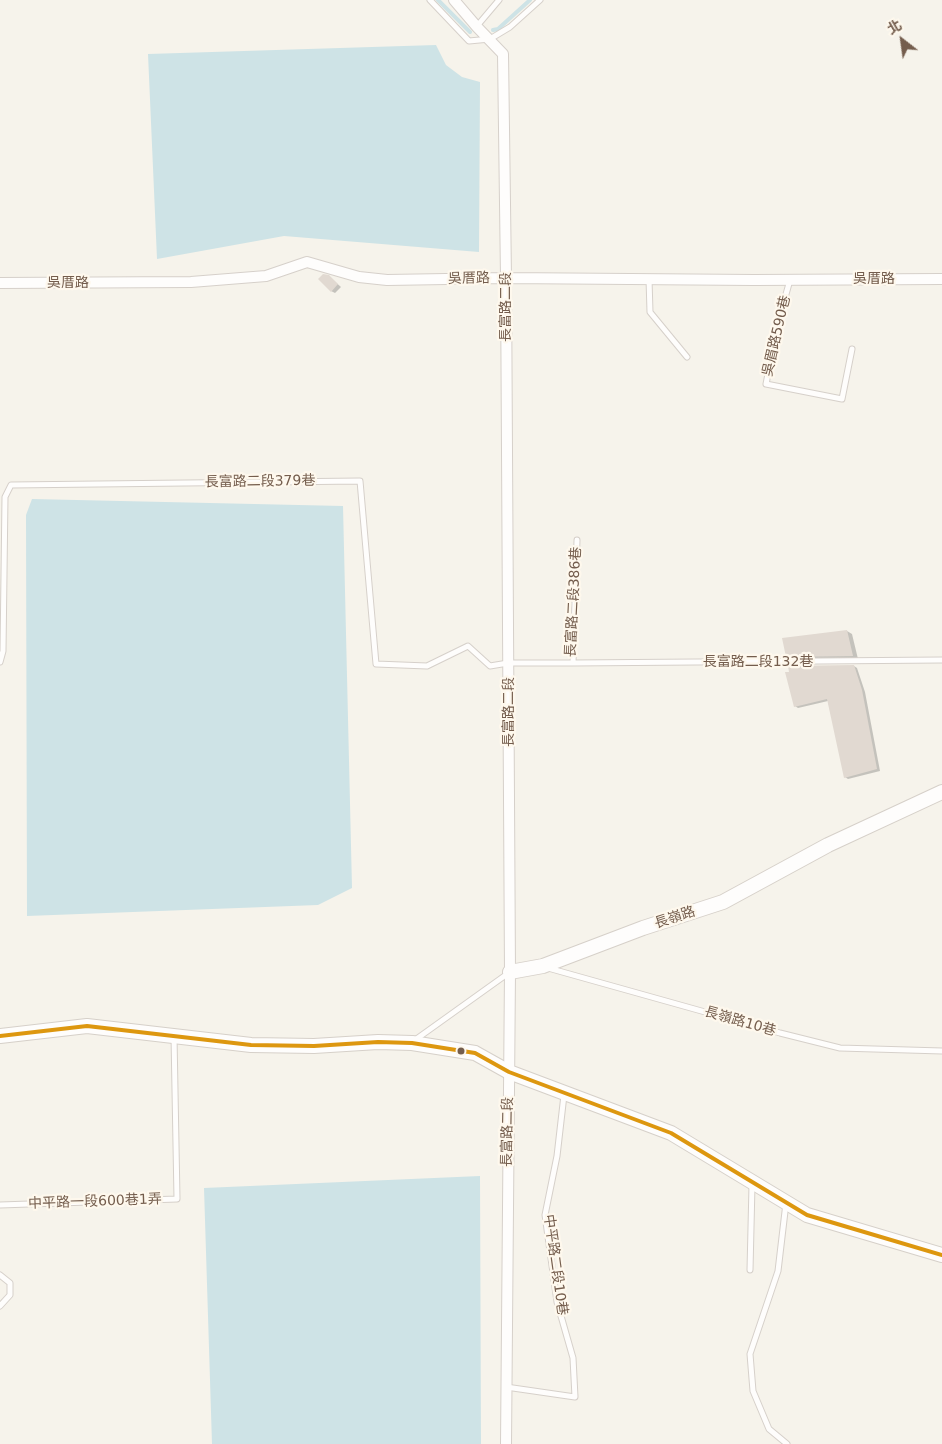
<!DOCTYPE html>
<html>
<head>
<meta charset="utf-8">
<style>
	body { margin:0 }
	#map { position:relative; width:942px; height:1444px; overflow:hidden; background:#f6f3eb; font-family:"DejaVu Sans","Noto Sans TC",sans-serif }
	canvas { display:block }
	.north { position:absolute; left:877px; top:15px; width:50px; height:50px; -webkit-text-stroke:4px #fef8ed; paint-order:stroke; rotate:330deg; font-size:14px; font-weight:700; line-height:20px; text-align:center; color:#745d4d }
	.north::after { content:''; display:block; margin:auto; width:18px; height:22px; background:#745d4d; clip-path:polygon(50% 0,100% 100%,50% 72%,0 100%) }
</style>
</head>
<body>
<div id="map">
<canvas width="942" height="1444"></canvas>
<div class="north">北</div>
</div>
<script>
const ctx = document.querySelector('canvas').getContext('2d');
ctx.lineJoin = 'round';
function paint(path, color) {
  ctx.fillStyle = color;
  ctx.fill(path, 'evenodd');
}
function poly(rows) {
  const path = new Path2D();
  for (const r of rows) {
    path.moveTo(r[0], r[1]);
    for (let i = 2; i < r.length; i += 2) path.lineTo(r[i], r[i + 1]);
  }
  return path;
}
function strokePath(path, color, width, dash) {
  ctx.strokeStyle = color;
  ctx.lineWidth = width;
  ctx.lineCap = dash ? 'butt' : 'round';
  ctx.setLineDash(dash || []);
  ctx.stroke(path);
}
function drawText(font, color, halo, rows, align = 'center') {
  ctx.font = font + ' "DejaVu Sans","Noto Sans TC",sans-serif';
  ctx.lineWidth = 4.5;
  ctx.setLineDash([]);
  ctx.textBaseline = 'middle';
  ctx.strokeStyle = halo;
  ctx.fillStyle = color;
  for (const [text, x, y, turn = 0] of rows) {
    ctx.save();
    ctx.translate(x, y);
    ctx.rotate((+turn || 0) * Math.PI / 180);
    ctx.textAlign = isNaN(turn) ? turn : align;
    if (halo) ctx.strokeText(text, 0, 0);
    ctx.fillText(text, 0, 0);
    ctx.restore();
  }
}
paint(poly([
	[436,45,446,65,462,77,480,82,479,252,284,236,157,259,148,54],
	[32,499,343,506,352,888,318,905,27,916,26,515],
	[480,1176,481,1444,212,1444,204,1188]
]), '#cee3e6');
paint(poly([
	[332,279,341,287,335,293,331,291],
	[847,631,852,634,858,659,793,659,787,656],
	[854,666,857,668,865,692,880,771,848,779,845,777,828,701,798,708,795,706]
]), '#0003');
strokePath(poly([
	[438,0,470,32],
	[493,30,498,29,530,0]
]), '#cee3e6', 4);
paint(poly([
	[323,274,329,275,338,284,331,292,318,279],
	[847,630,853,656,786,657,782,638],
	[854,665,862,690,877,769,844,778,827,699,794,707,785,672,789,672,788,666]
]), '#e1d9d1');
const lane = poly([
	[430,0,469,41,490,39,510,27,540,0],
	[477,26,499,0],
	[649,279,650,312,687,357],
	[790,280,779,319,766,384,842,399,852,349],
	[0,662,3,651,5,497,11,485,360,481,376,664,427,666,468,646,490,666,508,663,573,663,577,540],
	[573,663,942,660],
	[548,968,780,1033,840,1048,942,1051],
	[415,1040,510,972],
	[786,1203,778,1271,750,1354,753,1391,769,1429,787,1444],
	[0,1205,177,1199,174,1036],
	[750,1270,752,1185],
	[0,1275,10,1283,10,1295,0,1306],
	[506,1387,575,1397,573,1358,557,1302,545,1215,557,1156,564,1095]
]);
const street = poly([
	[454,0,477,27,503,54,506,278,510,972,506,1444],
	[0,283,191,282,266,276,307,262,359,277,387,280,506,278,754,280,942,279]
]);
const secondary = poly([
	[510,972,543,966,643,928,723,902,828,845,942,792],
	[0,1036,87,1026,251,1045,314,1046,378,1042,412,1043,475,1053,509,1072,671,1133,807,1215,942,1255]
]);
strokePath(lane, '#d6d0ca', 7);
strokePath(street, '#d6d0ca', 12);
strokePath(secondary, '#d6d0c9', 16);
strokePath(lane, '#fefdfc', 5);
strokePath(street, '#fefdfc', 10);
strokePath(secondary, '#fefdfc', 14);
strokePath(poly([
	[0,1036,87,1026,251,1045,314,1046,378,1042,412,1043,475,1053,509,1072,671,1133,807,1215,942,1255]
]), '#dd970f', 4);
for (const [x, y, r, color] of [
	[461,1051,4.5,"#745d4d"]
]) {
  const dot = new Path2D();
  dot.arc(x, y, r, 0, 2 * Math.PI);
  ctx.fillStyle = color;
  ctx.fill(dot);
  strokePath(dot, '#fef8ed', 2);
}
drawText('14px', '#745d4d', '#fef8ed', [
	["吳厝路",469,279,-1],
	["吳厝路",874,279],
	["吳厝路",68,283],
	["長富路二段",506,307,-90],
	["吳眉路590巷",777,336,-77],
	["長富路二段379巷",260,482,-1],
	["長富路二段386巷",574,602,-87],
	["長富路二段132巷",758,662],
	["長富路二段",509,712,-90],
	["長嶺路",675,918,-18],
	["長嶺路10巷",740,1022,16],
	["長富路二段",508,1132,-89],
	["中平路一段600巷1弄",95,1202,-2],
	["中平路二段10巷",555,1265,82]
]);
</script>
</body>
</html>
